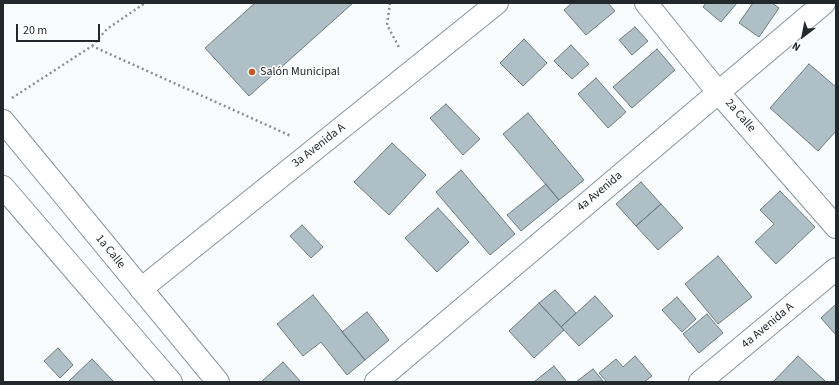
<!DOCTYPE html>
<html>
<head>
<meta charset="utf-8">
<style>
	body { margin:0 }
	#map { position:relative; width:839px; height:385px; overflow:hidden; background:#f9fcfd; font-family:"Source Sans 3",sans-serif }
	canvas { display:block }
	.frame { position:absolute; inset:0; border:4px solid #22282b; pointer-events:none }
	.north { position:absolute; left:783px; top:16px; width:40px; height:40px; -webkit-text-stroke:3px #fff; paint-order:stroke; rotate:212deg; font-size:11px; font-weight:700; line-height:16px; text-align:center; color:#22282b }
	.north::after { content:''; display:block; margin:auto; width:14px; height:18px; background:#22282b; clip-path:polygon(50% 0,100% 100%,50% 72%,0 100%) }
	.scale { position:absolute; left:16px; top:24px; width:84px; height:18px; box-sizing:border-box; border:2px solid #22282b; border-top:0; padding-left:5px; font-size:12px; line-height:14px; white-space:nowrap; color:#22282b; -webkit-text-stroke:3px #fff; paint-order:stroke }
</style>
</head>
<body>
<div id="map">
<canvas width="839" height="385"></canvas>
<div class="frame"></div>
<div class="north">N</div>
<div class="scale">20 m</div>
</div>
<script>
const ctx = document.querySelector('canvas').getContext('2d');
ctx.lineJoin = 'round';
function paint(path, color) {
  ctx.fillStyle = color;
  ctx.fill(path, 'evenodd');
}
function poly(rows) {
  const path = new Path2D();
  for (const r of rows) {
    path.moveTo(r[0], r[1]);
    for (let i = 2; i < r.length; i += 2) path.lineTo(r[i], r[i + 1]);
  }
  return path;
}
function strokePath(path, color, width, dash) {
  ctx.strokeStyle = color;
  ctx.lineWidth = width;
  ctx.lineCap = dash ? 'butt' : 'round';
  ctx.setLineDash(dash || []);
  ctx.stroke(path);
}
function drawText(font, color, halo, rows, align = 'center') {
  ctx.font = font + ' "Source Sans 3",sans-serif';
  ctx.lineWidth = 3;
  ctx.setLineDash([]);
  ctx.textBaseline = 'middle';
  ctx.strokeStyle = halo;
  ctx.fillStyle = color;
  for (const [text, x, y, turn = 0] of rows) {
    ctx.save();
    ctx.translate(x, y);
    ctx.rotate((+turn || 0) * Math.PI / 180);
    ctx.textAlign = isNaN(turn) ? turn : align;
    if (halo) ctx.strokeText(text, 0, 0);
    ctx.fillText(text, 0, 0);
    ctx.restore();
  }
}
const building = poly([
	[255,3,353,3,249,96,205,48,255,3],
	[572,3,608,3,615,11,586,35,564,10,572,3],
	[706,3,737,3,721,22,703,7,706,3],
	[753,3,772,3,779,8,759,37,739,23,753,3],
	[635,27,648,41,632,55,619,40,635,27],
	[524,39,547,63,523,86,500,63,524,39],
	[571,45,589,64,572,79,554,61,571,45],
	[657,49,675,70,632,108,613,87,657,49],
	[809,64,836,87,836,131,818,151,770,108,809,64],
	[596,78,626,112,608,128,578,94,596,78],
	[446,104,480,139,463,155,430,118,446,104],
	[528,113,584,180,559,200,503,134,528,113],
	[392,143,426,175,389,215,354,182,392,143],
	[461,170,515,234,490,255,436,192,461,170],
	[641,182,661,204,636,226,616,204,641,182],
	[546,184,559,200,521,231,507,215,546,184],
	[780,191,815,227,776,264,755,242,774,224,760,210,780,191],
	[661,204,683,228,658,250,636,226,661,204],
	[438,208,469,242,437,272,405,238,438,208],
	[302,225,323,247,311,258,290,236,302,225],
	[718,256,752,297,718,324,685,284,718,256],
	[555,290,576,313,561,327,539,303,555,290],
	[313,295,365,360,347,375,321,342,303,356,277,324,313,295],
	[595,296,613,316,579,346,561,327,595,296],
	[677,297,696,319,682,332,662,310,677,297],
	[539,303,564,330,534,358,509,331,539,303],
	[836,304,836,335,821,318,836,304],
	[367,312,389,340,365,360,342,332,367,312],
	[707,314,723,333,699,353,683,334,707,314],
	[58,348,73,365,60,378,44,361,58,348],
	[635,356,652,376,644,382,607,382,599,373,616,359,623,367,635,356],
	[798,356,825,381,824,382,773,382,798,356],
	[92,359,114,382,68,382,92,359],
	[283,362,301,382,261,382,283,362],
	[554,366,567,382,534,382,554,366],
	[593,369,603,381,576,382,593,369]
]);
paint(building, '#afbfc6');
strokePath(building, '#6c7b82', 1);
const street = poly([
	[646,3,718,92,836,227],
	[141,289,497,3],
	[376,382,824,3],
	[700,382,836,269]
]);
const secondary = poly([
	[3,121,218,382],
	[3,187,171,382]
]);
strokePath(street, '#86959c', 24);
strokePath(secondary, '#86959c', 24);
strokePath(poly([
	[390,3,387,25,400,49],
	[92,46,107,29,145,3],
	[12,98,92,46,291,136]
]), '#8a8e90', 2.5, [2, 3]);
strokePath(street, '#fff', 22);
strokePath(secondary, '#fff', 22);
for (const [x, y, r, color] of [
	[252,72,4,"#bf5b26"]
]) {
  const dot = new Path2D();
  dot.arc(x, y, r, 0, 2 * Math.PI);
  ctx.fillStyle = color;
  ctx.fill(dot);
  strokePath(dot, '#fff', 1.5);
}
drawText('12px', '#22282b', '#fff', [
	["Salón Municipal",260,72]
], 'left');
drawText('12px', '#22282b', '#fff', [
	["2a Calle",740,116,49],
	["3a Avenida A",319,146,-38],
	["4a Avenida",600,192,-40],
	["1a Calle",110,252,51],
	["4a Avenida A",768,326,-40]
]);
</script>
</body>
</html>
